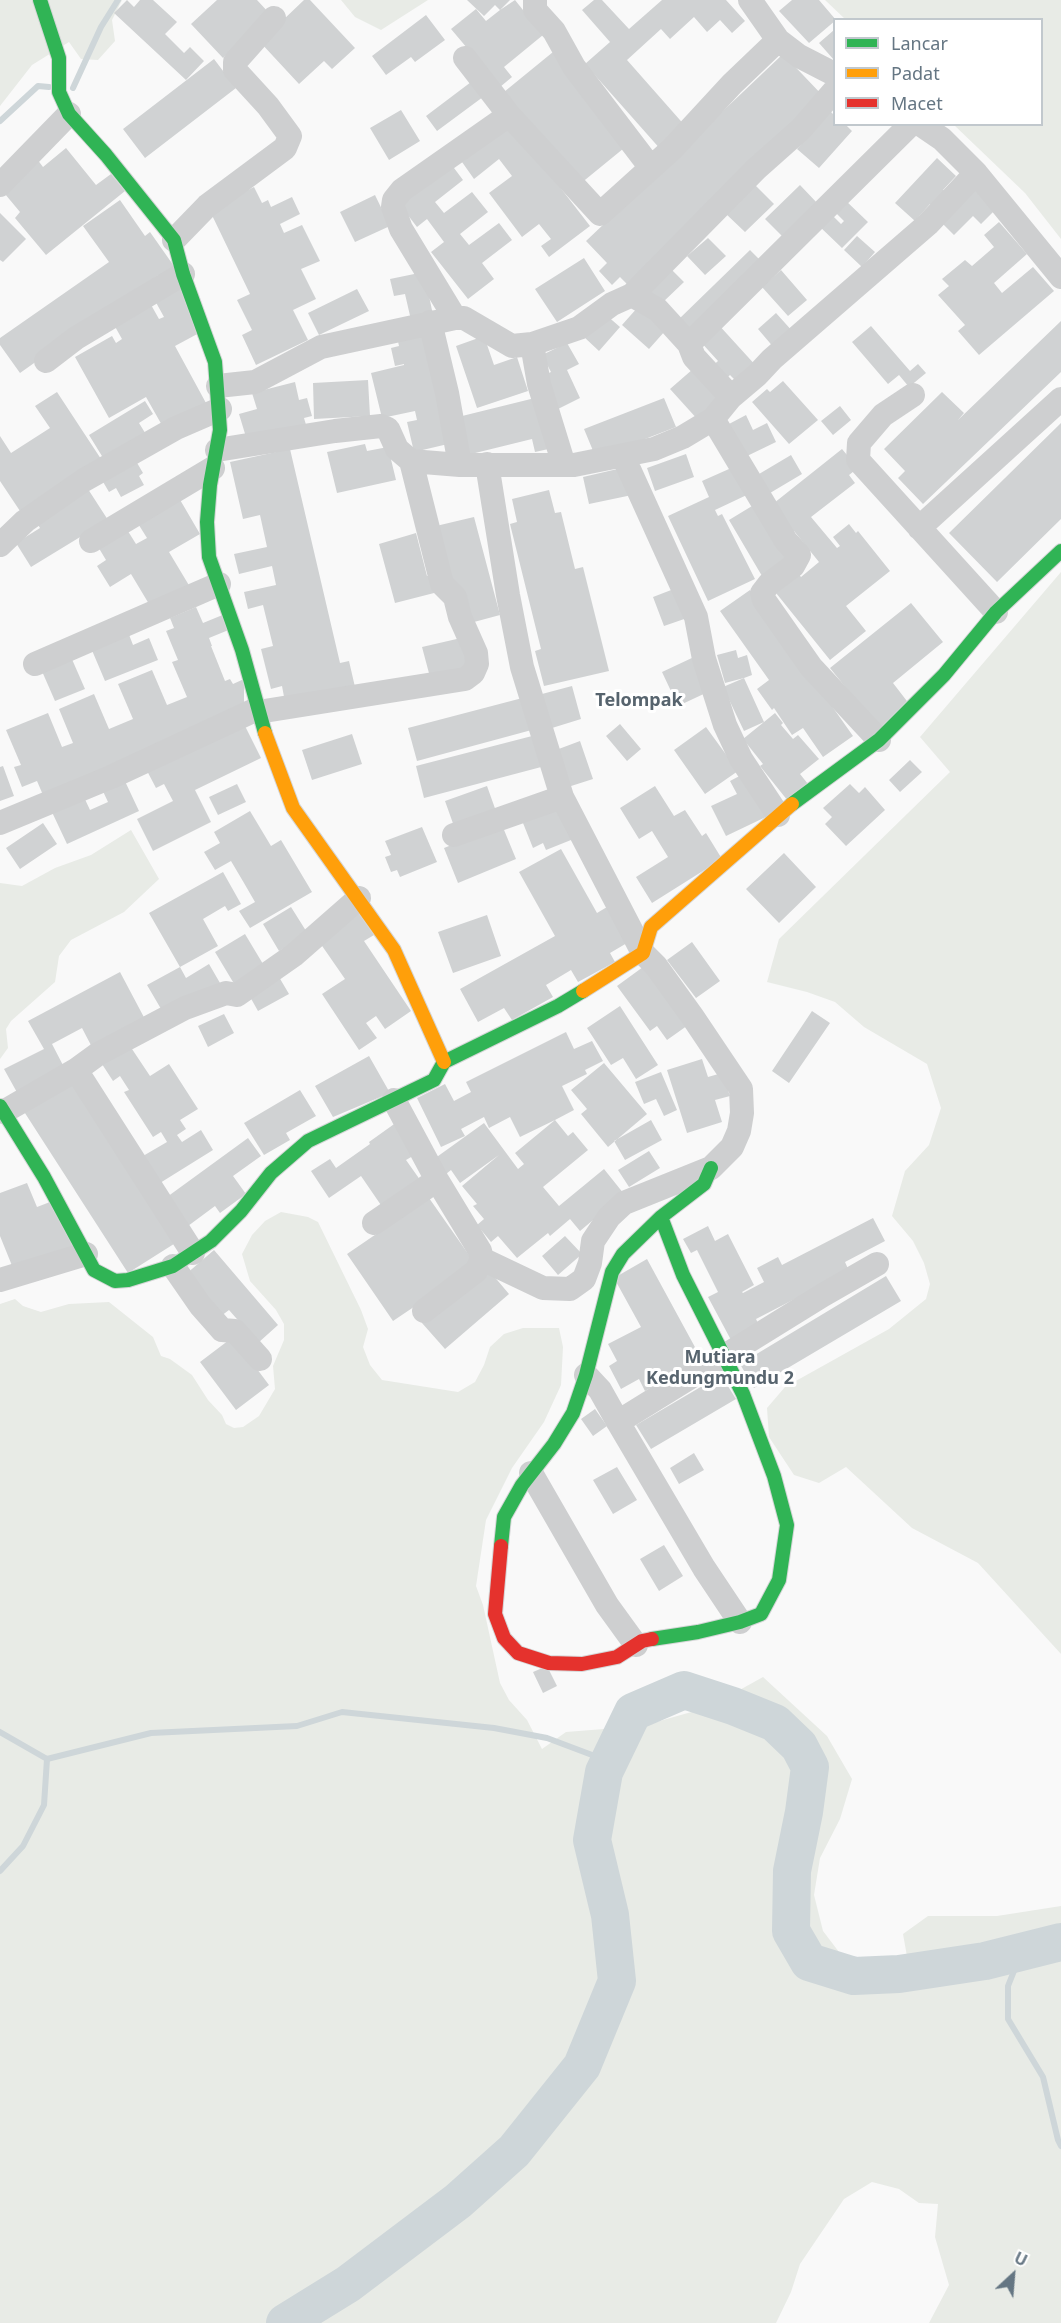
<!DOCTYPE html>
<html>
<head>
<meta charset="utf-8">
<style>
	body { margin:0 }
	#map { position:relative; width:1061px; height:2323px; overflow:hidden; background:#f9f9f9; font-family:"Noto Sans",sans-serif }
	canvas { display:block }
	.legend { position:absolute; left:833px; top:18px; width:210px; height:108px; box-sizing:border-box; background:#fff; border:2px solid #c1c8cd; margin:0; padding:8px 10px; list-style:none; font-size:18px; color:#657683 }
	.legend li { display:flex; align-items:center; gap:12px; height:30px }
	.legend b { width:30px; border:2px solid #c1c8cd }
	.north { position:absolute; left:983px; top:2245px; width:60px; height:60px; -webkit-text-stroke:4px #fff; paint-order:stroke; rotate:26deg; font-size:16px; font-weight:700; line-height:24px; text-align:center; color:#657683 }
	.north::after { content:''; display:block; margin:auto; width:21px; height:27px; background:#657683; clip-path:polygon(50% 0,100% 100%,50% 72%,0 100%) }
</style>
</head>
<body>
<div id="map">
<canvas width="1061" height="2323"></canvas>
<ul class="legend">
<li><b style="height:8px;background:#30b455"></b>Lancar</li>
<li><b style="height:8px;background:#ff9f0a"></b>Padat</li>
<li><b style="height:8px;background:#e5322d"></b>Macet</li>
</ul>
<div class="north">U</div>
</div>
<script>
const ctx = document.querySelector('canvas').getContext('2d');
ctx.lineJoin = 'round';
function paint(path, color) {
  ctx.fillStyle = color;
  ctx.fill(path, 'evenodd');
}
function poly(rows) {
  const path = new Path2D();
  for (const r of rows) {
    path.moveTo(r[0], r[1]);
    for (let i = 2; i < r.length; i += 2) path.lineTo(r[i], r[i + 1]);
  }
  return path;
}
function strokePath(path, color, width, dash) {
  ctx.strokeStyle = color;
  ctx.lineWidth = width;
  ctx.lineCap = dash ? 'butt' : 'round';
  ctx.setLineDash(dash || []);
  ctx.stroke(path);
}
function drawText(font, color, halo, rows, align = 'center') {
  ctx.font = font + ' "Noto Sans",sans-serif';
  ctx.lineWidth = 6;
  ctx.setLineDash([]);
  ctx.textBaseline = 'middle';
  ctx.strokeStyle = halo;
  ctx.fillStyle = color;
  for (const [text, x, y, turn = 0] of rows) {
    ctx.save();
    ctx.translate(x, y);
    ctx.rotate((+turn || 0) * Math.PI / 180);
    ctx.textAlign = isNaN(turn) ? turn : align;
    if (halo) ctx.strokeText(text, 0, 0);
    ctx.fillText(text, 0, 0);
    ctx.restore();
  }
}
paint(poly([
	[0,0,122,0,112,20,115,41,98,60,81,59,69,42,32,65,0,106],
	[341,0,428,0,381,30,355,17],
	[825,0,1061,0,1061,239,1025,193,954,125,1042,124,1042,20,845,19],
	[1061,572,1061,1654,978,1563,912,1528,846,1467,819,1483,794,1475,769,1437,767,1408,785,1387,889,1329,926,1299,930,1284,924,1263,913,1241,892,1216,905,1171,929,1145,941,1108,927,1064,864,1027,835,1002,807,992,767,982,779,939,950,772,920,737],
	[131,830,159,879,124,912,71,940,59,956,55,982,11,1021,6,1029,8,1048,0,1059,0,883,22,886,55,868,91,855],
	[281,1212,308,1217,318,1222,361,1310,368,1329,363,1347,370,1365,382,1380,458,1392,475,1382,484,1365,490,1347,504,1334,523,1328,559,1328,563,1347,561,1385,544,1422,512,1468,486,1520,476,1586,483,1605,500,1683,509,1700,527,1720,542,1749,566,1732,642,1726,709,1707,763,1677,827,1736,852,1779,840,1819,820,1858,814,1895,823,1931,839,1952,873,1964,908,1962,903,1934,928,1916,997,1916,1061,1906,1061,2323,929,2323,949,2285,935,2237,938,2204,919,2203,899,2189,872,2182,844,2199,800,2264,791,2292,776,2323,0,2323,0,1304,15,1299,23,1306,41,1312,69,1304,109,1302,153,1337,161,1356,170,1359,192,1375,208,1400,222,1415,226,1424,234,1428,243,1427,259,1416,275,1389,273,1366,284,1340,284,1324,276,1310,250,1281,242,1254,252,1235,265,1221]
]), '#e8ebe6');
strokePath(poly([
	[73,88,101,27,118,0],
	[0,121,38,86,49,87],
	[0,1732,47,1759,151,1733,297,1726,342,1712,494,1728,547,1738,608,1761],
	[0,1871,23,1846,44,1805,47,1759],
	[1022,1951,1008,1986,1008,2019,1043,2077,1058,2140,1061,2146]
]), '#ced6d9', 6);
strokePath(poly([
	[285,2323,348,2284,458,2201,514,2151,582,2066,617,1981,610,1915,592,1840,604,1772,633,1712,684,1690,733,1706,775,1723,799,1746,810,1767,804,1812,792,1871,791,1931,809,1962,854,1976,899,1974,985,1961,1061,1942]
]), '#ced6d9', 38);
paint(poly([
	[127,0,134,7,140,0,153,0,177,22,165,34,184,53,190,47,204,61,186,80,114,13],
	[217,0,257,0,270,14,223,58,191,24],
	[304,0,310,0,355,48,332,69,324,61,299,84,260,42],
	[467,0,510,0,500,10,515,0,543,35,504,67,512,77,500,87,451,29,476,9,486,21,500,10,495,5,484,16],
	[594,0,602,0,629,29,662,0,726,0,745,21,732,33,720,20,707,32,694,17,670,39,661,29,627,60,687,128,662,151,585,64,610,42,582,10],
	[792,0,819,0,836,20,809,43,779,11],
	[426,15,445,40,415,62,411,57,386,75,372,56],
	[834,30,834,60,819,43],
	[553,52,629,144,580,184,504,92],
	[783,54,824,97,627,284,620,277,612,285,599,271,607,263,586,241],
	[214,59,236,88,145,158,123,129],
	[475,79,487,94,437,131,426,116],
	[401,110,420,141,389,160,370,128],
	[830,111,834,115,834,124,845,124,852,131,819,168,797,149],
	[511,124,590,226,549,257,541,246,551,239,539,224,522,237,489,193,512,176,499,159,474,179,462,162],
	[66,148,96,185,111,174,125,191,46,255,15,218,20,212,0,188,34,155,43,167],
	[937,158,956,176,943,190,948,194,935,209,930,204,915,221,895,203],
	[451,164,463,180,435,202,444,213,472,192,488,212,460,234,469,245,499,223,512,240,482,263,494,279,468,299,431,252,444,242,427,219,417,227,397,201],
	[754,184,774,204,745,232,725,213],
	[800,185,819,205,785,239,765,219],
	[254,187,262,203,268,200,271,207,292,197,300,214,280,224,284,233,302,225,320,261,301,269,316,299,293,310,308,340,256,365,242,335,252,330,237,300,250,294,209,209],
	[975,189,995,210,981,224,973,216,954,235,941,222],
	[375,195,390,226,355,242,340,212],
	[844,199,868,222,842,248,818,225,830,213,841,224,844,221,833,210],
	[120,200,145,236,150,232,176,269,157,276,20,373,0,345,0,338,109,262,83,226],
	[0,213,26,239,3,262,0,260],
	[999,222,1027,254,994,283,1002,293,1033,267,1054,291,979,355,958,331,965,325,938,295,949,286,942,279,965,260,972,266,994,247,984,235],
	[857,236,875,252,862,267,844,250],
	[708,238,726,256,705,275,687,256],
	[750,250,765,265,693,335,678,320],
	[584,258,605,291,557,322,535,289],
	[669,267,684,282,661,304,647,289],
	[781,270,807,300,788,316,762,287],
	[424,272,433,315,411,320,405,294,394,296,390,279],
	[180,282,201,332,175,346,206,403,163,427,146,397,109,418,75,357,112,336,116,343,122,339,113,323,150,303,159,319,164,317,153,297],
	[357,289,369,311,319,335,308,313],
	[638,307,665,331,649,349,622,325],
	[776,313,794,333,775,349,758,329],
	[605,314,620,327,599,351,584,337],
	[1061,321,1061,372,923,504,898,478,905,471,884,449,942,392,964,413,958,420],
	[717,323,758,368,739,384,730,375,722,383,709,369,718,361,699,340],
	[871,326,910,371,918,364,926,373,909,387,899,375,888,384,852,342],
	[429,329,448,444,414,452,407,422,417,420,415,411,382,418,371,373,404,365,404,364,395,366,391,348,399,346,397,337],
	[484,336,494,365,517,357,528,391,477,408,456,346],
	[567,343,579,364,567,370,580,398,558,409,542,376,551,372,542,355],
	[693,369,721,402,699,421,670,389],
	[368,380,370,416,314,419,313,383],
	[783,381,818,420,789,444,752,402,767,389,770,392],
	[295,382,299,400,307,398,312,416,304,418,307,428,246,437,239,414,257,409,252,393],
	[57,392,101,459,20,511,0,481,0,436,11,453,50,428,35,406],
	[539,397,553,448,535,452,532,439,463,456,454,418],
	[664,398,676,427,596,458,584,429],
	[145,401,153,414,139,423,147,436,105,461,89,435],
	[840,406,851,420,833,435,821,421],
	[746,415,753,430,767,423,776,442,745,457,729,424],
	[1061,423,1061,519,997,582,949,533],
	[365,444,367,451,388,447,396,480,337,493,327,452],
	[290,449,340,663,349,661,355,687,285,702,282,686,271,689,261,649,273,646,263,605,248,609,244,592,276,585,272,566,239,574,234,554,267,547,260,515,243,519,230,462],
	[842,449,858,468,849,475,855,483,811,517,837,548,840,546,833,537,849,524,856,533,858,531,890,571,846,606,866,631,830,660,772,588,795,570,801,577,819,562,794,531,790,534,769,507],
	[686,454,694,477,655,491,647,468],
	[791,455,802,474,765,496,754,477],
	[133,456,143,473,139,476,144,485,121,497,116,488,109,492,99,475],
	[738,465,751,493,715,510,718,516,722,514,755,579,708,601,668,516,709,497,702,481],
	[626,467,632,495,589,504,583,477],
	[86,486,108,520,31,567,16,543,40,528,34,518],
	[549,490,555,513,561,512,575,569,583,567,609,671,544,686,535,651,541,649,510,524,517,522,512,499],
	[179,498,200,534,169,552,190,587,152,609,131,574,110,587,97,566,106,560,97,545,126,528,136,544,147,538,137,522],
	[757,503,791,559,762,576,729,520],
	[474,517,500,615,474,622,453,589,436,526],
	[416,533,427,576,434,574,438,592,395,603,379,544],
	[679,587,690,617,664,626,653,597],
	[750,590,853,736,823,757,803,728,792,735,774,708,772,710,757,689,769,680,720,611],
	[911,603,943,642,893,683,910,705,880,730,830,668],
	[196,607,203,623,225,614,231,629,209,638,212,646,211,646,225,681,230,679,233,684,244,679,244,713,43,795,37,781,22,787,14,767,21,765,6,730,48,713,62,747,73,743,59,709,94,694,109,729,133,719,118,684,152,670,167,705,187,697,172,662,178,660,166,631,174,628,170,618],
	[128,632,133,645,149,638,158,660,105,681,91,648],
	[461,638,469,667,430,677,422,647],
	[736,650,738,658,747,655,752,675,744,678,764,722,775,713,783,723,781,725,793,739,798,735,819,759,800,774,808,784,788,801,760,766,763,764,743,739,764,722,744,731,723,687,744,678,725,683,717,655],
	[71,657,85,689,55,701,41,669],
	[694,657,710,691,678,706,662,672],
	[572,686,581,719,552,728,542,694],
	[530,696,539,728,417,761,408,728],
	[242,720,261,758,195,790,211,822,153,851,137,819,173,801,164,784,156,788,145,767],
	[620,724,641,749,627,761,606,736],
	[706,727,738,771,705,794,674,750],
	[352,734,362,764,312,780,302,750],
	[536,735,545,766,424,798,416,766],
	[580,741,593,779,568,787,556,750],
	[910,760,922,772,900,792,889,780],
	[3,766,14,796,0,801,0,767],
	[749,771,770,815,726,836,711,806,737,794,730,781],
	[123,777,139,811,67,844,51,810,83,795,90,810,108,802,101,787],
	[237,784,246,802,218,815,209,797],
	[850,784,859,793,865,787,885,810,846,846,825,824,832,817,823,808],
	[487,786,497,814,455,829,445,801],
	[655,786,674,816,685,810,702,836,706,833,722,859,652,903,636,877,668,857,652,831,639,839,620,808],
	[562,801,576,838,546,850,543,843,533,848,521,818],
	[250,811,271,846,281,840,312,892,250,928,239,911,255,902,244,883,231,861,215,870,204,852,220,843,214,832],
	[43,823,57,844,20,869,6,848],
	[502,825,516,859,458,883,444,848],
	[422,827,437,862,400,877,397,870,391,872,385,857,391,855,385,841],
	[561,849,597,913,607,907,627,943,610,953,615,962,578,982,571,970,546,985,553,997,512,1020,504,1008,478,1022,460,989,555,936,519,872],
	[784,853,816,887,779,923,746,889],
	[223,872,241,904,228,911,225,906,203,919,218,946,180,967,149,913],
	[291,907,308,934,279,951,263,924],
	[359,913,374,935,364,941,411,1011,385,1029,376,1016,366,1023,377,1038,359,1050,322,994,345,979,318,940],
	[487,915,501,956,453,973,438,932],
	[245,934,266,969,236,987,215,952],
	[692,942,720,981,696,998,667,960],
	[209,964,220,983,164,1014,147,985,180,967,186,978],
	[643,967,691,1023,667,1040,657,1026,650,1031,617,986],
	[120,972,147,1023,94,1051,82,1028,52,1044,66,1071,19,1096,4,1069,44,1049,28,1021],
	[279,977,289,994,258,1011,249,995],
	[620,1006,658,1065,636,1079,623,1058,611,1065,587,1028],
	[812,1011,830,1023,789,1083,772,1071],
	[224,1014,234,1033,208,1047,198,1026],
	[566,1032,574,1049,592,1041,603,1061,585,1070,587,1074,562,1086,574,1110,555,1120,568,1136,573,1132,588,1150,543,1187,559,1206,604,1169,624,1194,580,1231,570,1219,550,1236,548,1233,517,1258,498,1236,491,1242,477,1225,484,1219,473,1206,477,1204,462,1186,499,1155,460,1183,451,1170,446,1174,434,1159,484,1123,518,1169,524,1164,515,1153,555,1120,520,1137,510,1117,489,1128,484,1117,461,1129,465,1136,441,1147,417,1098,445,1084,454,1101,471,1092,466,1082],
	[128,1043,150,1076,169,1064,198,1109,180,1120,186,1129,177,1135,182,1142,201,1130,213,1150,160,1183,143,1156,167,1142,161,1132,153,1137,124,1092,129,1090,120,1076,113,1081,100,1061],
	[369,1056,390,1093,333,1117,315,1086],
	[702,1059,708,1077,722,1073,730,1096,715,1100,722,1122,687,1133,667,1070],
	[604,1063,647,1114,608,1147,581,1114,587,1109,571,1090],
	[661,1072,677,1110,664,1116,656,1099,644,1104,635,1082],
	[72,1079,177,1242,128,1273,23,1110],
	[300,1090,316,1116,286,1133,290,1140,264,1155,244,1123],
	[651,1120,662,1140,625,1160,614,1141],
	[397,1122,418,1153,406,1160,423,1184,385,1211,361,1176,329,1198,311,1171,330,1159,336,1168,370,1144,369,1142],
	[248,1138,261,1156,233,1176,246,1194,220,1213,215,1206,188,1226,167,1197],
	[649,1151,660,1168,629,1187,618,1170],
	[27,1183,37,1207,50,1202,77,1249,15,1273,0,1236,0,1193],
	[429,1198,476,1265,393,1321,347,1254],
	[873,1218,885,1241,845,1262,849,1271,756,1319,759,1325,731,1340,708,1297,718,1292,697,1250,691,1253,683,1239,708,1226,715,1241,728,1234,754,1285,742,1292,743,1293,764,1282,757,1268,778,1257,782,1265],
	[565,1236,582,1254,558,1275,542,1256],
	[214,1250,278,1325,258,1343,229,1310,221,1316,185,1275],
	[647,1259,702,1360,645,1391,639,1379,621,1389,609,1366,617,1361,608,1344,641,1327,614,1278],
	[487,1268,509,1294,445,1349,422,1323],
	[886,1276,901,1301,754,1388,740,1364],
	[233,1337,269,1385,236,1410,200,1362],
	[721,1375,736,1399,651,1449,636,1425],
	[595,1409,607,1426,593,1436,581,1419],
	[694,1453,704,1470,679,1484,670,1468],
	[617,1467,637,1500,613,1514,593,1480],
	[664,1545,683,1576,659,1591,640,1559],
	[547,1666,557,1686,543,1693,533,1672]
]), '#d0d2d3');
const fast = poly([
	[40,0,59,58,59,92,69,114,106,155,174,240,183,274,215,362,220,430,210,485,207,522,209,557,242,650,265,733],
	[792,804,879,740,944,675,996,612,1061,551],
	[0,1106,44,1177,94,1270,115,1281,128,1280,173,1266,211,1241,241,1211,271,1173,308,1141,434,1080,444,1062,558,1006,583,991],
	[501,1546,504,1517,522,1485,554,1444,573,1413,586,1375,612,1272,623,1254,661,1217,704,1184,711,1168],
	[652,1639,698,1632,740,1622,761,1614,779,1580,787,1525,774,1476,743,1394,683,1275,661,1217]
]);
const slow = poly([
	[265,733,293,808,394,950,444,1062],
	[583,991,643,953,651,927,792,804]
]);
const jam = poly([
	[501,1546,495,1614,504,1638,518,1653,549,1663,582,1664,617,1657,642,1641,652,1639]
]);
strokePath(fast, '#d5d6d7', 16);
strokePath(slow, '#d5d6d7', 16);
strokePath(jam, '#d5d6d7', 16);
strokePath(poly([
	[535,0,535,10,554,31,574,67,651,168],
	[750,0,778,40,799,56,834,74],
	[465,58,509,115,600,214,672,149,732,84,778,40],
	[920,124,942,139,976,173,1061,277],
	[0,185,69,114],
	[174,240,207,206,285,148,290,136,268,106,235,70,235,62,274,18],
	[632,295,658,310,689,344,694,357,731,397],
	[455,318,401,229,393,207,394,200,402,190,509,115],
	[430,322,447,393,460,465],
	[532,344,539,384,564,465],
	[689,344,911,124],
	[46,361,76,338,183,274],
	[218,386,255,382,321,347,455,318,464,318,512,346,532,344,579,328,612,304,632,295,756,169,801,129,834,91],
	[913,395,883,415,859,443,858,460,996,612],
	[713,419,786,541,799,555,793,566,769,584,762,593,764,600,811,667,879,740],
	[217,450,335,431,381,426,388,429,397,449,411,461,460,465,574,465,654,449,683,437,713,419,731,397,757,375,772,359,928,224,976,173],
	[623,456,696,617,704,659,725,725,741,759,778,815],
	[919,528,1061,399],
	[91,541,213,468],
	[0,545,25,521,84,480,176,428,220,409],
	[35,664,219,584],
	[258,712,465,679,473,673,477,664,476,653,460,617,455,597,442,584,411,461],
	[0,823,111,777,257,709],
	[454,835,562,797],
	[394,1100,437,1180,480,1251,482,1259,476,1271,424,1311],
	[3,1112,76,1070],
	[374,1223,437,1180],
	[193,1253,76,1070,98,1054,185,1008,226,993,237,995,294,955,359,898],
	[482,1259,543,1288,570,1289,584,1279,590,1263,593,1241,609,1217,624,1203,711,1168,732,1147,739,1131,742,1113,741,1089,692,1016,656,966,643,953,562,797,522,667,508,595,487,464],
	[173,1266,200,1305,222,1330,235,1331,260,1359],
	[0,1280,86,1254],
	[586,1375,600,1390,618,1422,823,1295,877,1264],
	[618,1422,704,1568,740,1622],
	[531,1473,607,1605,636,1645]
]), '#cecfd0', 24);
strokePath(fast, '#30b455', 14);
strokePath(slow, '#ff9f0a', 14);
strokePath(jam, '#e5322d', 14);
drawText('bold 18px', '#57646e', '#fff', [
	["Telompak",639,701],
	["Mutiara",720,1358],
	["Kedungmundu 2",720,1379]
]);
</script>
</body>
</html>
